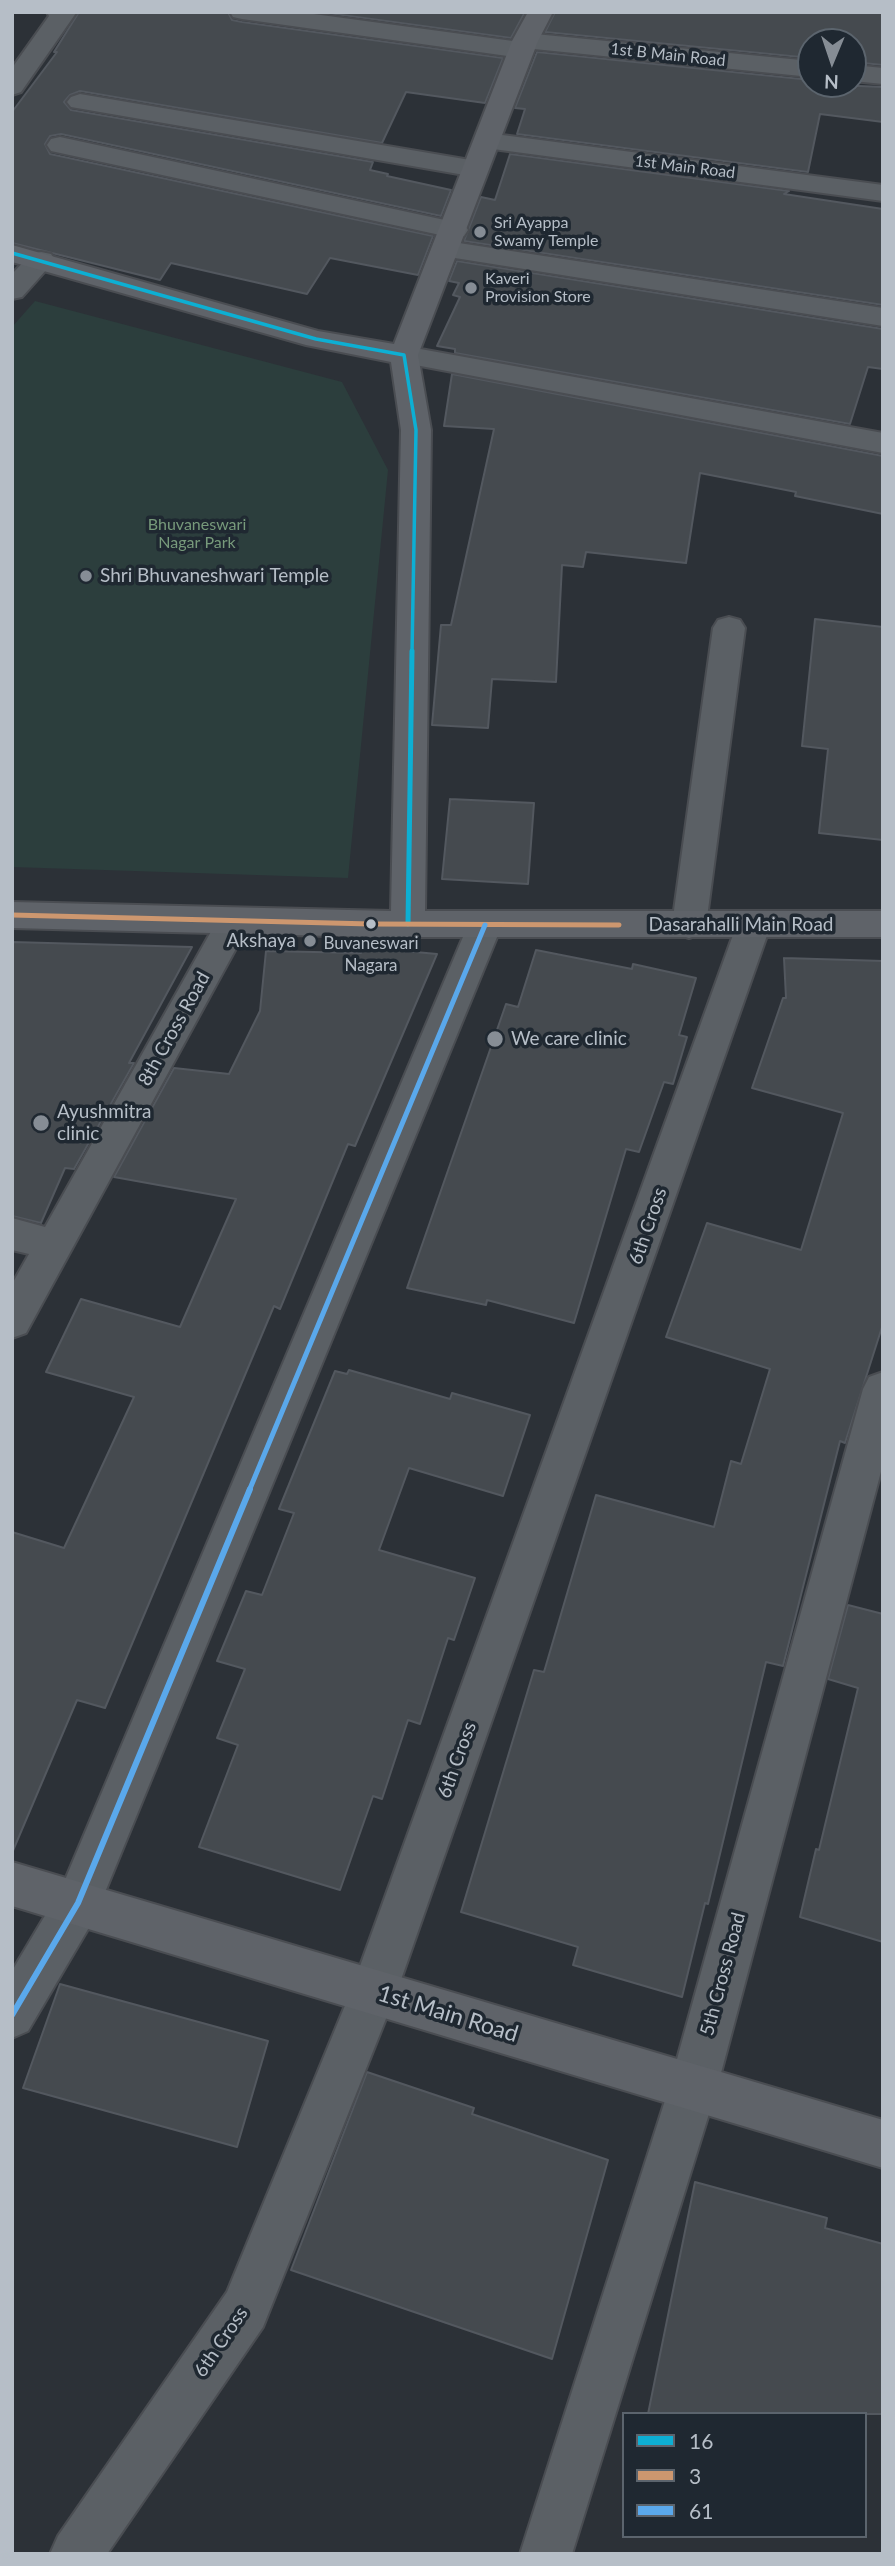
<!DOCTYPE html>
<html>
<head>
<meta charset="utf-8">
<style>
	body { margin:0 }
	#map { position:relative; width:895px; height:2566px; overflow:hidden; background:#2c3137; font-family:Lato,sans-serif }
	canvas { display:block }
	.frame { position:absolute; inset:0; border:14px solid #b6bec7; pointer-events:none }
	.legend { position:absolute; left:622px; top:2412px; width:245px; height:126px; box-sizing:border-box; background:#1f2831; border:2px solid #5b646d; margin:0; padding:9px 12px; list-style:none; font-size:21px; color:#b6bec7 }
	.legend li { display:flex; align-items:center; gap:14px; height:35px }
	.legend b { width:35px; border:2px solid #5b646d }
	.north { position:absolute; left:797px; top:28px; width:70px; height:70px; box-sizing:border-box; background:#1f2831; border:2px solid #5b646d; border-radius:50%; rotate:182deg; font-size:19px; font-weight:700; line-height:28px; text-align:center; color:#b6bec7 }
	.north::after { content:''; display:block; margin:auto; width:24px; height:32px; background:#868d95; clip-path:polygon(50% 0,100% 100%,50% 72%,0 100%) }
</style>
</head>
<body>
<div id="map">
<canvas width="895" height="2566"></canvas>
<div class="frame"></div>
<ul class="legend">
<li><b style="height:9px;background:#0dafd3"></b>16</li>
<li><b style="height:9px;background:#cd976f"></b>3</li>
<li><b style="height:9px;background:#5aa8eb"></b>61</li>
</ul>
<div class="north">N</div>
</div>
<script>
const ctx = document.querySelector('canvas').getContext('2d');
ctx.lineJoin = 'round';
function paint(path, color) {
  ctx.fillStyle = color;
  ctx.fill(path, 'evenodd');
}
function poly(rows) {
  const path = new Path2D();
  for (const r of rows) {
    path.moveTo(r[0], r[1]);
    for (let i = 2; i < r.length; i += 2) path.lineTo(r[i], r[i + 1]);
  }
  return path;
}
function strokePath(path, color, width, dash) {
  ctx.strokeStyle = color;
  ctx.lineWidth = width;
  ctx.lineCap = dash ? 'butt' : 'round';
  ctx.setLineDash(dash || []);
  ctx.stroke(path);
}
function drawText(font, color, halo, rows, align = 'center') {
  ctx.font = font + ' Lato,sans-serif';
  ctx.lineWidth = 7;
  ctx.setLineDash([]);
  ctx.textBaseline = 'middle';
  ctx.strokeStyle = halo;
  ctx.fillStyle = color;
  for (const [text, x, y, turn = 0] of rows) {
    ctx.save();
    ctx.translate(x, y);
    ctx.rotate((+turn || 0) * Math.PI / 180);
    ctx.textAlign = isNaN(turn) ? turn : align;
    if (halo) ctx.strokeText(text, 0, 0);
    ctx.fillText(text, 0, 0);
    ctx.restore();
  }
}
paint(poly([
	[35,301,342,382,388,470,348,878,12,867,12,327]
]), '#2c3e3d');
const building = poly([
	[79,12,228,12,232,20,242,22,503,58,485,103,406,92,382,143,80,91,70,95,64,102,71,110,373,162,370,170,388,174,387,176,451,190,441,216,61,134,50,136,45,144,50,154,433,236,418,275,330,258,307,294,171,263,160,280,12,243,12,112,57,52,54,52,79,12],
	[320,12,525,12,511,38,320,12],
	[555,12,883,12,883,65,853,62,853,42,811,42,811,58,545,32,555,12],
	[537,52,811,80,811,84,883,87,883,122,820,114,808,172,517,134,525,109,515,108,537,52],
	[510,154,789,191,784,194,883,209,883,305,464,241,481,197,495,200,510,154],
	[457,261,883,329,883,369,868,367,850,424,455,353,455,349,437,346,460,297,453,295,459,283,449,281,457,261],
	[452,374,883,456,883,514,795,496,796,492,700,473,686,563,586,552,583,567,562,565,556,682,492,679,488,728,432,725,441,625,451,625,494,429,444,426,452,374],
	[815,619,883,627,883,840,819,833,828,749,802,746,815,619],
	[450,799,534,803,528,884,442,879,450,799],
	[12,942,192,947,129,1063,134,1063,74,1169,65,1168,41,1223,12,1216,12,942],
	[361,947,437,954,355,1146,348,1144,280,1309,274,1306,105,1708,77,1700,12,1853,12,1532,64,1548,134,1397,46,1372,81,1299,180,1327,236,1199,114,1177,174,1068,229,1074,260,1011,266,951,361,953,361,947],
	[536,950,632,969,633,964,696,978,679,1035,687,1037,673,1084,664,1082,639,1152,626,1149,574,1323,487,1300,486,1305,407,1288,506,1004,518,1007,536,950],
	[784,958,883,961,883,1324,845,1443,840,1441,783,1666,766,1662,708,1904,705,1903,682,1997,573,1965,578,1947,461,1912,534,1670,544,1672,596,1495,714,1527,731,1461,741,1464,770,1369,666,1337,707,1223,801,1250,843,1113,752,1088,783,998,786,998,784,958],
	[349,1370,450,1399,452,1393,530,1415,503,1496,409,1468,379,1550,475,1578,454,1640,448,1638,420,1724,408,1720,382,1799,373,1796,340,1890,199,1847,238,1745,217,1738,245,1669,217,1661,246,1591,262,1595,294,1513,279,1509,335,1371,347,1374,349,1370],
	[848,1605,883,1614,883,1942,800,1917,816,1849,819,1850,858,1688,828,1679,848,1605],
	[60,1984,268,2041,237,2147,23,2088,60,1984],
	[367,2072,474,2108,472,2114,608,2160,552,2359,291,2270,367,2072],
	[695,2182,827,2218,825,2228,883,2244,883,2414,648,2414,695,2182]
]);
paint(building, '#454a4f');
strokePath(building, '#53585f', 2);
const street = poly([
	[47,12,76,13,21,92,12,95,12,68,49,16,47,12],
	[230,12,299,12,513,41,516,36,525,33,811,61,811,77,534,49,531,55,522,58,242,19,233,17,230,12],
	[853,65,883,68,883,84,853,81,853,65],
	[80,94,476,161,485,163,489,169,485,175,476,177,71,107,67,102,71,97,80,94],
	[487,133,883,185,883,201,478,147,474,141,478,135,487,133],
	[60,137,454,222,464,224,468,230,464,236,454,238,51,151,47,145,51,139,60,137],
	[446,241,883,308,883,326,436,255,432,249,436,243,446,241],
	[41,252,51,254,55,260,22,297,12,299,12,274,31,254,41,252],
	[404,346,883,433,883,453,394,361,390,355,394,349,404,346],
	[729,617,740,620,745,628,706,925,701,934,689,938,677,934,672,925,713,628,718,620,729,617],
	[234,908,246,912,251,921,26,1333,12,1338,12,1284,29,1254,12,1250,12,1218,45,1227,222,912,234,908],
	[754,911,766,915,771,924,397,1991,263,2327,107,2554,50,2554,58,2536,227,2292,351,1991,737,924,742,915,754,911],
	[485,912,497,916,502,925,94,1919,28,2031,12,2038,12,1971,62,1887,468,925,473,916,485,912],
	[883,1372,883,1464,717,2088,572,2554,520,2554,669,2088,863,1389,869,1377,883,1372]
]);
const secondary = poly([
	[528,12,553,12,538,41,418,355,431,430,425,911,883,911,883,937,371,937,12,928,12,902,391,911,401,430,391,362,306,345,12,262,12,245,318,331,394,344,512,41,528,12],
	[12,1862,883,2120,883,2168,12,1906,12,1862]
]);
strokePath(street, '#4a4d52', 4);
strokePath(secondary, '#4a4d52', 4);
paint(street, '#5b6065');
paint(secondary, '#5f6369');
strokePath(poly([
	[12,253,316,339,404,355,416,430,412,653]
]), '#0dafd3', 3.5);
strokePath(poly([
	[408,924,412,651]
]), '#0dafd3', 5);
strokePath(poly([
	[12,915,371,924,619,925]
]), '#cd976f', 5);
strokePath(poly([
	[249,1491,485,925]
]), '#5aa8eb', 5);
strokePath(poly([
	[12,2015,78,1903,250,1489]
]), '#5aa8eb', 6);
for (const [x, y, r, color] of [
	[480,232,7,"#868d95"],
	[471,288,7,"#868d95"],
	[86,576,7,"#868d95"],
	[371,924,6,"#b6bec7"],
	[310,941,7,"#868d95"],
	[495,1039,9,"#868d95"],
	[41,1123,9,"#868d95"]
]) {
  const dot = new Path2D();
  dot.arc(x, y, r, 0, 2 * Math.PI);
  ctx.fillStyle = color;
  ctx.fill(dot);
  strokePath(dot, '#1f2831', 2.5);
}
drawText('16px', '#b6bec7', '#1f2831', [
	["1st B Main Road",668,55,6],
	["1st Main Road",685,167,7]
]);
drawText('16px', '#b6bec7', '#1f2831', [
	["Sri Ayappa",494,223],
	["Swamy Temple",494,241],
	["Kaveri",485,279],
	["Provision Store",485,297]
], 'left');
drawText('16px', '#779a7b', '#1f2831', [
	["Bhuvaneswari",197,525],
	["Nagar Park",197,543]
]);
drawText('17px', '#b6bec7', '#1f2831', [
	["Buvaneswari",371,944],
	["Nagara",371,966]
]);
drawText('19px', '#b6bec7', '#1f2831', [
	["Shri Bhuvaneshwari Temple",100,576],
	["Akshaya",296,941,"right"],
	["We care clinic",511,1039],
	["Ayushmitra",57,1112],
	["clinic",57,1134]
], 'left');
drawText('19px', '#b6bec7', '#1f2831', [
	["Dasarahalli Main Road",741,925],
	["8th Cross Road",174,1029,-61],
	["6th Cross",648,1226,-71],
	["6th Cross",457,1760,-70],
	["5th Cross Road",723,1974,-75],
	["6th Cross",221,2342,-56]
]);
drawText('23px', '#b6bec7', '#1f2831', [
	["1st Main Road",448,2014,17]
]);
</script>
</body>
</html>
